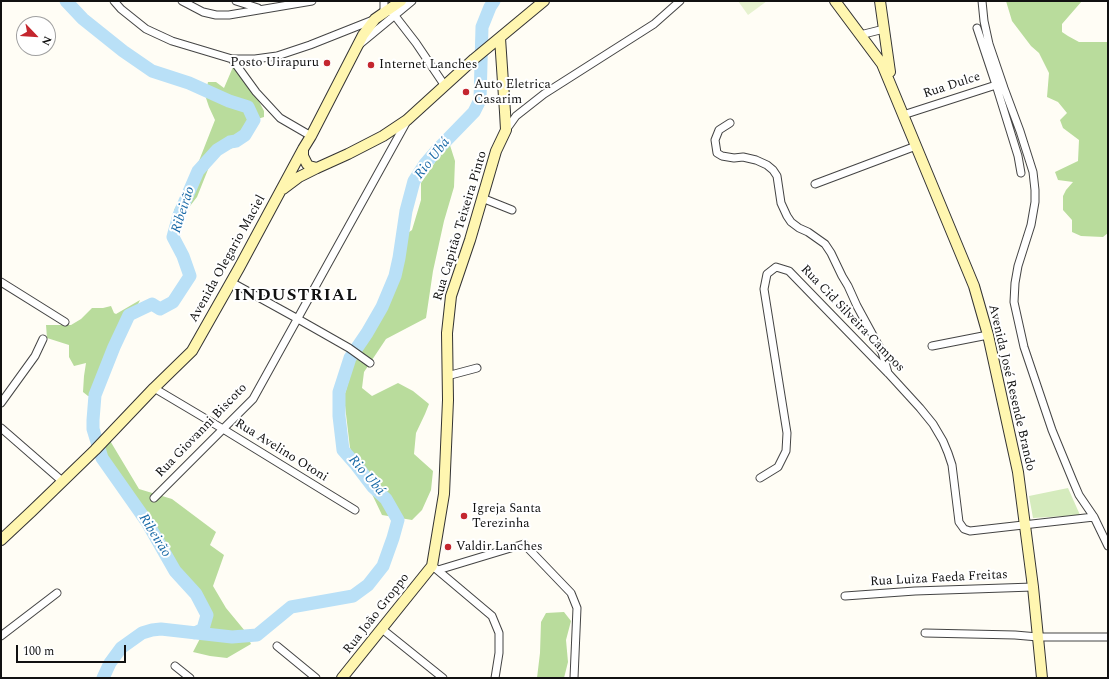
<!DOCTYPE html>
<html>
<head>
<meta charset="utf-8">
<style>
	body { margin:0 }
	#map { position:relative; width:1109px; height:679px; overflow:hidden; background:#fffdf5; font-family:Spectral,serif }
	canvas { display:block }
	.frame { position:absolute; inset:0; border:2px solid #111; pointer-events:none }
	.north { position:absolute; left:16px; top:16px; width:40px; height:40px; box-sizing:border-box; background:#fff; border:1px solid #a0a0a0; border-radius:50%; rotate:115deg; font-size:11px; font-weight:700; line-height:16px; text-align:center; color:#111 }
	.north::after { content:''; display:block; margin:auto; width:14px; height:18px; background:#c4262e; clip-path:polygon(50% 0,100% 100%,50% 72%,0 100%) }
	.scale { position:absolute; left:16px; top:645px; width:110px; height:18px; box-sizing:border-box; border:2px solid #111; border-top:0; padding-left:5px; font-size:12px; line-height:14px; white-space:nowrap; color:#111; -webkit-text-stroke:3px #fff; paint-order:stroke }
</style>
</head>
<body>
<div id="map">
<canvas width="1109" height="679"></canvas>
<div class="frame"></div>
<div class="north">N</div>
<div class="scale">100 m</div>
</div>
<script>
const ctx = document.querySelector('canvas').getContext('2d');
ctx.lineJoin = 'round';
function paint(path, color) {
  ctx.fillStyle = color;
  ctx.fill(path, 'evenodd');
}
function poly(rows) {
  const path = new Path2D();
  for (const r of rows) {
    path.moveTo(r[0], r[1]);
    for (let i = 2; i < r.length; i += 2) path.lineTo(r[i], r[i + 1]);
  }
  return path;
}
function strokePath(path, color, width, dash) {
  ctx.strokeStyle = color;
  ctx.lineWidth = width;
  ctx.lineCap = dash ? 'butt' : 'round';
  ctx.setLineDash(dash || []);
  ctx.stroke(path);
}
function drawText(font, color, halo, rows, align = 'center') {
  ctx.font = font + ' Spectral,serif';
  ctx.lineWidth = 4;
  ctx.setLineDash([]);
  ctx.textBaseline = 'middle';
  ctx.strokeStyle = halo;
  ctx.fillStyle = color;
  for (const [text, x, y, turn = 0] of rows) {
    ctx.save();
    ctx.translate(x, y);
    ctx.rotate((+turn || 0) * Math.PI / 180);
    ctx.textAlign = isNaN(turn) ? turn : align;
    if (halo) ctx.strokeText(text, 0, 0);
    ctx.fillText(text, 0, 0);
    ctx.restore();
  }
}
paint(poly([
	[1068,488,1080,515,1033,518,1029,496]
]), '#d5ebbd');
paint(poly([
	[1006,1,1082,1,1062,24,1062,32,1068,36,1079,42,1108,42,1108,233,1103,237,1081,236,1072,232,1072,220,1063,210,1063,196,1066,190,1073,182,1058,180,1055,172,1078,161,1079,140,1063,128,1060,120,1067,113,1058,102,1047,97,1049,73,1039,53,1031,46,1012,21],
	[233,67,250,84,264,111,264,117,254,120,251,133,236,147,223,151,209,167,197,197,183,215,179,215,174,210,195,171,215,120,209,107,205,95,208,82,216,82,224,88],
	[448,139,455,161,454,187,444,221,433,271,426,318,386,339,364,372,362,388,372,396,398,383,413,391,429,404,425,414,416,433,414,454,433,471,431,490,422,510,412,520,382,515,350,448,344,397,354,363,400,278,402,237,412,230,421,200,421,183,434,164],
	[140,300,93,397,88,396,83,392,84,376,86,363,74,366,69,357,69,345,47,338,46,325,71,325,81,319,92,308,103,308,111,306,114,313,116,314],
	[109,439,139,489,172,499,216,532,210,545,224,555,213,586,226,608,245,631,251,644,227,658,210,656,193,652,206,627,211,610,198,594,177,575,159,544,100,452],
	[564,612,571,621,566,640,568,662,564,678,537,678,540,653,541,622,546,613]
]), '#b9dc9c');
paint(poly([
	[738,1,767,1,748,15]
]), '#e6f2cf');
strokePath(poly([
	[66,1,83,19,123,51,152,71,189,83,229,101,248,107,254,120,245,135,236,141,230,142,217,150,198,171,179,215,173,237,183,256,190,276,173,302,160,309,152,304,129,315,114,347,95,395,93,420,93,429,102,458,147,522,175,571,196,594,207,615,203,629,195,633],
	[103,678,110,663,121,648,142,633,152,630,161,629,232,637,257,635,291,607,353,596,368,585,383,566,393,538,398,520,386,499,373,487,357,466,343,450,339,416,339,392,350,358,367,333,382,307,395,276,399,258,406,211,414,181,425,164,438,149,474,112,480,100,482,27,490,7,494,1]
]), '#b9e0f7', 13);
const street = poly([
	[114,1,121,9,146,29,172,41,232,59,255,59,277,56,310,45,373,20],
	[182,1,203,12,216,15,229,15,312,1],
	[236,1,258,8],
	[384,1,384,12],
	[982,1,984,21,989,44,1004,88,1020,131,1033,172,1035,190,1035,202,1031,225,1018,266,1015,283,1014,302,1024,347,1052,430,1073,481,1079,495,1094,517,1108,546],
	[388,11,392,12,416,43,445,86],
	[860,35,884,29],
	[360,44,412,1],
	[232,59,256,92,280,118,311,136],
	[1000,82,996,85,1018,156,1021,173],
	[903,115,996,85,977,28],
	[730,123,719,130,715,140,717,153,722,156,734,158,743,157,756,160,767,165,773,170,777,176,781,203,787,216,791,222,799,228,808,232,825,244,831,253,842,276,848,286,857,306,882,352,888,373],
	[506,130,516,116,544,94,654,24,680,1],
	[815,184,916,146],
	[482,198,512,210],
	[1,282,65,322],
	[231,282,298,319,349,348,370,363],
	[932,346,988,335],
	[447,376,477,368],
	[154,388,223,429,355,510],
	[1,403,35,356,43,339],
	[1,428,62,481],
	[760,478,778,467,786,451,787,433,764,289,767,274,776,267,789,271,888,373,920,408,933,424,943,441,948,453,952,465,959,522,964,529,970,531,1094,517],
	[154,498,253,399,407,121],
	[435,568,492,616,499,633,499,653,495,678],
	[438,570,524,544,571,593,577,608,574,678],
	[845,596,915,591,1033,587],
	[382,629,443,678],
	[925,633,1015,635,1038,637,1108,637],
	[1,636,57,593],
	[277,646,316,678],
	[175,666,190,678]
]);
const secondary = poly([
	[835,1,882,64,974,286,988,335,1018,472,1033,587,1042,678],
	[880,1,890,72],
	[303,149,303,156,307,164,309,166,317,168],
	[283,189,299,177,317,168,348,154,383,136,407,120,474,59,544,1],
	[1,540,32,511,95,450,154,388,192,351,239,268,303,149,311,136,363,35,375,19,401,1],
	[342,678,432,566,444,494,448,400,447,333,451,296,470,240,496,151,506,130,505,112,500,38]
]);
strokePath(street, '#444', 9);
strokePath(secondary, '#333', 12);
strokePath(street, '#fff', 7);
strokePath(secondary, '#fff6b0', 10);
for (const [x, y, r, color] of [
	[327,63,4,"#c4262e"],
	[371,65,4,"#c4262e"],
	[466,92,4,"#c4262e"],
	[464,516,4,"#c4262e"],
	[448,547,4,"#c4262e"]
]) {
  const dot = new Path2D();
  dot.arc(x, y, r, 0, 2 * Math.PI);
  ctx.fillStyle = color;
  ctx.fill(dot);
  strokePath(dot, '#fff', 1.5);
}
drawText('13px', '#111', '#fff', [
	["Posto Uirapuru",319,63,"right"],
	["Internet Lanches",379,65],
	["Auto Eletrica",474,85],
	["Casarim",474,100],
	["Igreja Santa",472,509],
	["Terezinha",472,524],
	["Valdir Lanches",456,547]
], 'left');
drawText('13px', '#111', '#fff', [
	["Rua Dulce",952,86,-18],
	["Rua Capitão Teixeira Pinto",461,226,-73],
	["Avenida Olegario Maciel",228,259,-61],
	["Rua Cid Silveira Campos",852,319,46],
	["Avenida José Resende Brando",1011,388,77],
	["Rua Giovanni Biscoto",202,431,-46],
	["Rua Avelino Otoni",281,451,32],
	["Rua Luiza Faeda Freitas",939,579,-3],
	["Rua João Groppo",377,614,-52]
]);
drawText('italic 14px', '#1768a6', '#fff', [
	["Rio Ubá",433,159,-52],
	["Ribeirão",184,210,-72],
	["Rio Ubá",366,476,49],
	["Ribeirão",154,536,58]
]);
ctx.letterSpacing = '1px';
drawText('bold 17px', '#111', '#fff', [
	["INDUSTRIAL",296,297]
]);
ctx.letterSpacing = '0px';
</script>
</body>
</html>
